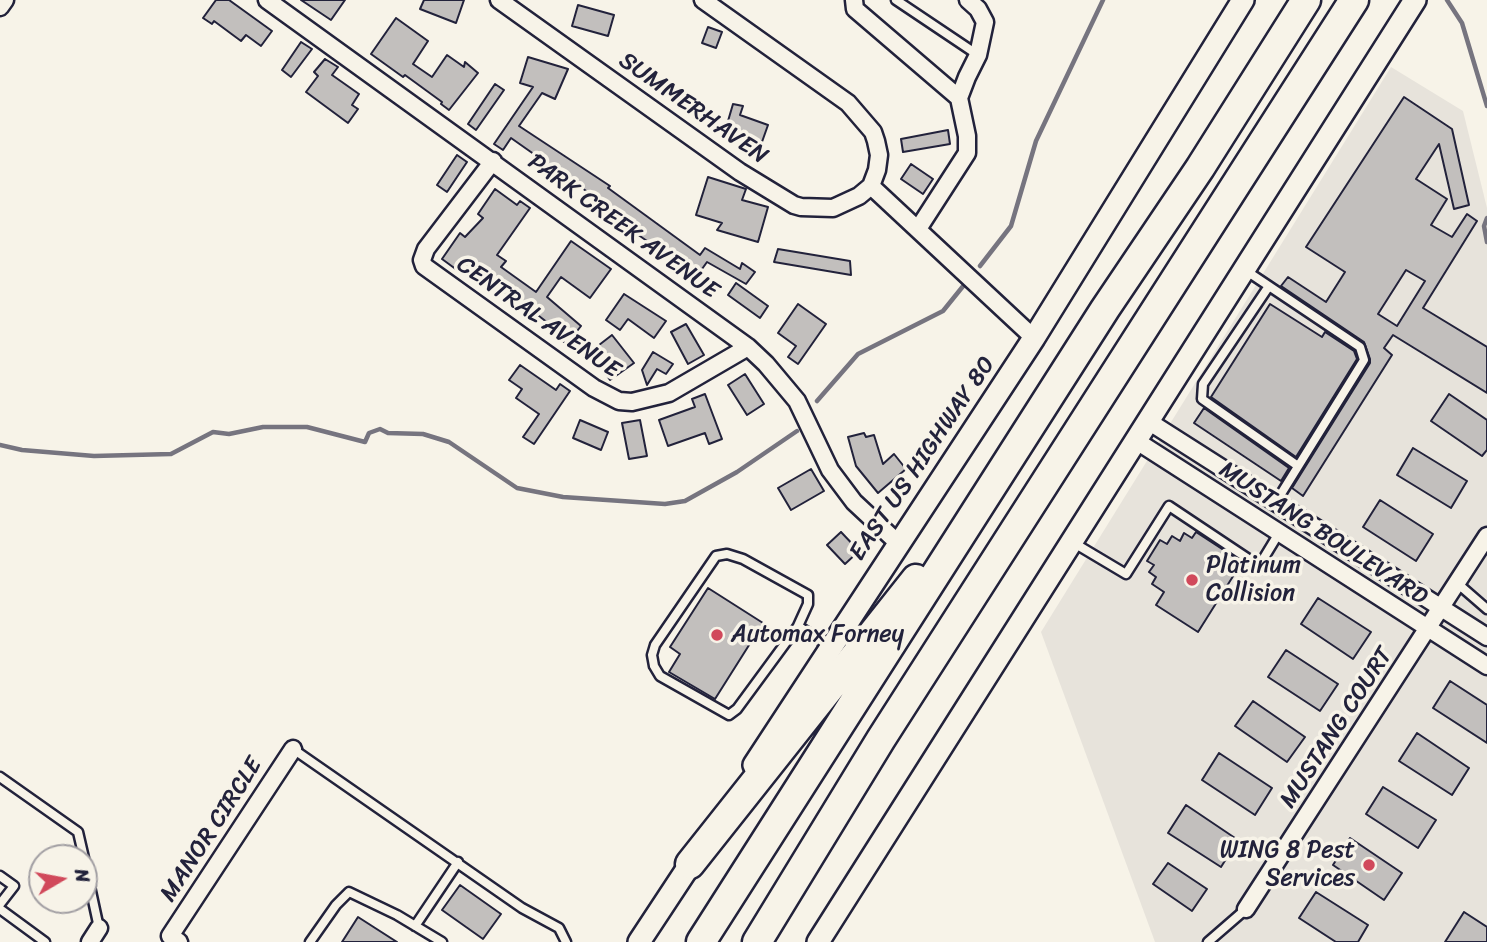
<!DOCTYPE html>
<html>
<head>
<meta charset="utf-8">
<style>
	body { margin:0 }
	#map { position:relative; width:1487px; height:942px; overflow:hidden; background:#f7f3e8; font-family:Sriracha,sans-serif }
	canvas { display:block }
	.north { position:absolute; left:28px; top:844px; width:70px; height:70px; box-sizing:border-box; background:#f7f3e8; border:2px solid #a29fa3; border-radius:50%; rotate:80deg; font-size:19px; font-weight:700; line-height:28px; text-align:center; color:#22223b }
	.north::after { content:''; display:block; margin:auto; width:24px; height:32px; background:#d1495b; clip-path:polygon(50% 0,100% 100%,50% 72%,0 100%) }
</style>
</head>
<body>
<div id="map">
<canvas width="1487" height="942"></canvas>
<div class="north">N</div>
</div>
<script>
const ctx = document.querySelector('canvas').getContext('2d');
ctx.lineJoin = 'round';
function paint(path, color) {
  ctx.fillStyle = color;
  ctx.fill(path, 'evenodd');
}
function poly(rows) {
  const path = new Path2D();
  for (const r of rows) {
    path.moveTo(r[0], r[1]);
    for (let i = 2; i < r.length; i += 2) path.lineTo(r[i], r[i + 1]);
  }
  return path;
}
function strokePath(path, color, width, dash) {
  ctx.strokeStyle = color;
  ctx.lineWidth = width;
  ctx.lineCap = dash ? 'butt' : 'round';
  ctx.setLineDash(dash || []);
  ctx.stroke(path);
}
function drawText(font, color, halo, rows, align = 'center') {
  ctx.font = font + ' Sriracha,sans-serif';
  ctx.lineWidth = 7;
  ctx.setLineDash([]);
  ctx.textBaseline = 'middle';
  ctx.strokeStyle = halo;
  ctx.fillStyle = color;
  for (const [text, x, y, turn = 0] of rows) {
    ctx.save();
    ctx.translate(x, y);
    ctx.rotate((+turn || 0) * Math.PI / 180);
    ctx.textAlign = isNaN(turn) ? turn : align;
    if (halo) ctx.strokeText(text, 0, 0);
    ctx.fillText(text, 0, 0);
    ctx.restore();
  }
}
paint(poly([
	[1391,67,1463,111,1487,208,1487,942,1155,942,1041,632]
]), '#e7e3db');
strokePath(poly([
	[1447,0,1462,23,1487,106],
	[1487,218,1484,226,1487,242],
	[980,266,1011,226,1036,141,1103,0],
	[817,401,858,354,943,311,964,285],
	[0,445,22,450,94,456,171,454,213,432,229,434,263,427,307,427,365,442,369,433,380,429,388,433,423,434,449,442,517,488,563,497,665,504,685,501,737,472,797,431]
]), '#76747f', 4.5);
const building = poly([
	[216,0,229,0,272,31,261,46,246,35,241,41,214,21,212,24,203,18,216,0],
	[301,0,345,0,331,20,301,0],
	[424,0,464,0,456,23,420,9,424,0],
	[578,5,614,15,608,36,572,26,578,5],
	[396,18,428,41,413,64,432,77,447,55,464,67,465,62,478,73,449,110,441,104,442,102,405,75,403,77,371,54,396,18],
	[708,27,722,32,716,48,702,43,708,27],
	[301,42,312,49,291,77,282,70,301,42],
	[528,57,568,69,555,99,542,93,519,126,610,186,608,188,700,255,705,248,740,269,742,263,755,272,746,284,707,262,697,276,637,234,636,236,621,226,624,221,608,209,609,207,511,138,503,150,494,144,533,87,520,83,528,57],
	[325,59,338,67,332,75,359,94,352,105,358,109,348,123,306,92,318,76,314,72,325,59],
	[495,84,504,90,476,130,468,124,495,84],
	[1404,97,1452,129,1469,205,1454,209,1439,144,1416,179,1447,199,1431,225,1452,237,1467,214,1477,221,1423,308,1487,347,1487,393,1393,335,1384,348,1392,355,1303,496,1292,488,1370,363,1370,359,1364,342,1281,286,1288,277,1326,302,1345,272,1306,247,1404,97],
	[1406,270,1425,281,1397,326,1378,314,1406,270],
	[733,104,743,106,740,115,768,125,757,156,747,153,749,146,723,138,733,104],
	[948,130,950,144,903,152,901,139,948,130],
	[457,155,467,162,447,192,437,185,457,155],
	[911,164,933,179,923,194,901,179,911,164],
	[708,177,746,189,742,200,768,207,758,242,717,230,722,223,696,215,708,177],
	[495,189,517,205,520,201,530,208,497,255,506,261,501,267,536,292,571,241,611,269,590,298,561,277,547,297,581,326,567,344,554,335,557,330,521,302,519,304,491,283,489,286,460,267,457,270,442,259,460,233,465,237,483,218,478,214,495,189],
	[778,249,850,261,851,275,774,262,778,249],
	[736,283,768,306,760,318,728,295,736,283],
	[624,294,666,321,654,338,628,319,620,330,606,320,624,294],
	[798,304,826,324,798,364,788,357,796,346,778,333,798,304],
	[1270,304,1322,337,1325,332,1354,351,1357,359,1296,457,1211,397,1270,304],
	[686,324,704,355,688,364,671,332,686,324],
	[612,335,634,363,610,380,590,352,612,335],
	[653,352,673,364,666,374,657,369,647,385,642,370,653,352],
	[520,365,556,390,560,384,570,391,534,444,523,437,539,414,516,398,522,389,509,380,520,365],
	[745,374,764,404,747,415,728,385,745,374],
	[705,394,722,439,709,444,705,433,668,446,659,420,695,407,692,399,705,394],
	[1449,394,1487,420,1487,450,1482,456,1431,421,1449,394],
	[1204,408,1289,468,1281,481,1194,423,1204,408],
	[580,420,608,432,601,450,573,438,580,420],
	[640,420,647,456,629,459,622,423,640,420],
	[864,433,866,437,874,435,883,464,894,454,906,469,878,493,856,466,848,437,864,433],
	[1413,448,1467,481,1451,508,1397,475,1413,448],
	[811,469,824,491,791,510,778,488,811,469],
	[1380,500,1433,534,1416,561,1363,527,1380,500],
	[841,532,859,551,845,564,827,545,841,532],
	[1196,532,1242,562,1198,632,1156,605,1164,592,1152,584,1156,577,1149,572,1154,565,1147,561,1160,540,1167,544,1172,536,1180,541,1184,533,1192,538,1196,532],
	[708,588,763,623,715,699,669,672,680,654,670,647,708,588],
	[1318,598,1371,632,1353,659,1301,624,1318,598],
	[1286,650,1338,684,1320,711,1268,677,1286,650],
	[1450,681,1487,705,1487,743,1433,708,1450,681],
	[1253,701,1305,737,1287,762,1235,726,1253,701],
	[1417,733,1469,768,1452,795,1399,761,1417,733],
	[1219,753,1272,788,1255,815,1202,780,1219,753],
	[1383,787,1436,820,1418,848,1366,814,1383,787],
	[1186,805,1238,840,1221,867,1168,833,1186,805],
	[1350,838,1402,873,1384,900,1333,865,1350,838],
	[1168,863,1207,889,1192,911,1153,884,1168,863],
	[460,885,501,914,483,939,442,910,460,885],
	[1316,892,1368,925,1358,942,1336,942,1299,918,1316,892],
	[1464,912,1487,927,1487,942,1445,942,1464,912],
	[358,917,397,942,342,942,358,917]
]);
paint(building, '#c2bfbd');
strokePath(building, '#22223b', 2);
const lane = poly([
	[896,0,978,55],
	[1245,270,1360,347,1364,360,1276,502],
	[1269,286,1203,384,1202,399,1298,466],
	[1074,543,1126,574,1169,506,1259,566,1279,533],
	[1457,583,1487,609],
	[798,626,737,709,729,715,660,676,654,666,652,655,655,645,716,556,727,554,743,559,808,595,808,604,798,626,831,647],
	[293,749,522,908,559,928,566,942],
	[0,777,78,832,84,858],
	[84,859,99,928],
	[0,876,14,886,0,904],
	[0,909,45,942],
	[415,926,458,862],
	[310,942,336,905,349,892,397,915,442,942],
	[1208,942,1246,909]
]);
const street = poly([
	[267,0,748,347,766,364,797,401,830,470,854,502,898,543],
	[499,0,740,172,794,205,801,207,833,208,859,196,871,186],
	[703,0,848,103,873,132,876,141,879,155,877,170,871,186,1034,338],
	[854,0,855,9,959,98],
	[0,7,5,0],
	[493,161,426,249,422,260,424,266,594,388,619,401,632,402,669,393,748,347],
	[918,229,967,153,967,136,959,98,967,77,978,55,985,22,978,9,968,0],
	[1148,421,1487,637],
	[1135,440,1487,666],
	[1246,909,1487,536],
	[90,942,99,928],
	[179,942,170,936,293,749]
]);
const secondary = poly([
	[754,765,1034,338,1243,0],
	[639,942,697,854],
	[818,942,1415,0]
]);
const highway = poly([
	[690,864,916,579],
	[701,942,1105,309,1200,168,1306,0],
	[757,942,881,739,1354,0]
]);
strokePath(lane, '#22223b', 13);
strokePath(street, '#22223b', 21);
strokePath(secondary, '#22223b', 26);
strokePath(highway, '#22223b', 33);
strokePath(lane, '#f7f3e8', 8);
strokePath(street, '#f7f3e8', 16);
strokePath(secondary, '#f7f3e8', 21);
strokePath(highway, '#f7f3e8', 28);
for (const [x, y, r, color] of [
	[1192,580,7,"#d1495b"],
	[717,635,7,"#d1495b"],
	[1369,865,7,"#d1495b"]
]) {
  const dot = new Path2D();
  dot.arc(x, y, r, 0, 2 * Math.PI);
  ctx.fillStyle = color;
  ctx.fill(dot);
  strokePath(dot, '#f7f3e8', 2.5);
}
drawText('24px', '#22223b', '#f7f3e8', [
	["SUMMERHAVEN",693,109,35],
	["PARK CREEK AVENUE",623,227,36],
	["CENTRAL AVENUE",538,318,35],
	["EAST US HIGHWAY 80",923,459,-56],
	["MUSTANG BOULEVARD",1323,534,33],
	["MUSTANG COURT",1337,728,-57],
	["MANOR CIRCLE",212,830,-57]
]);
drawText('24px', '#22223b', '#f7f3e8', [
	["Platinum",1206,566],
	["Collision",1206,594],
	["Automax Forney",731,635],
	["WING 8 Pest",1355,851,"right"],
	["Services",1355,879,"right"]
], 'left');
</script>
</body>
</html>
